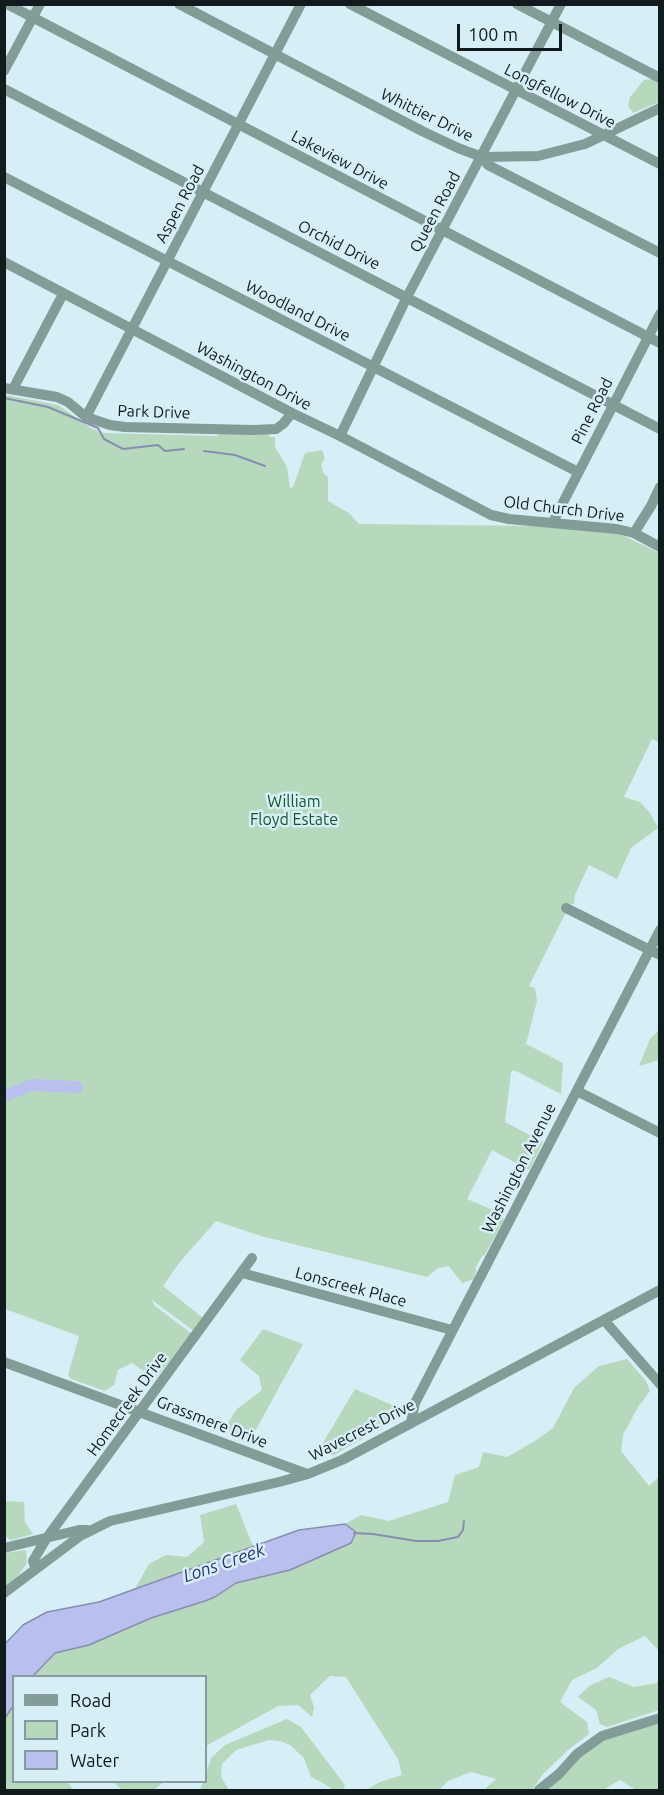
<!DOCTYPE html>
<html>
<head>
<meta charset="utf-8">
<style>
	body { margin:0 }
	#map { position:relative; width:664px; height:1795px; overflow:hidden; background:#d6eff6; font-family:Ubuntu,sans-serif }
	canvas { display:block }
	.frame { position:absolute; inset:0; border:6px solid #111b1d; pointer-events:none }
	.legend { position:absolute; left:12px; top:1675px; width:195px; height:108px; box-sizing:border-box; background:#d6eff6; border:2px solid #879a9f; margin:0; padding:8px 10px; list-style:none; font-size:18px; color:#111b1d }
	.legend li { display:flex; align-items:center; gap:12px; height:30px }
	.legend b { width:30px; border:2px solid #879a9f }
	.scale { position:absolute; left:457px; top:24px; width:105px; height:27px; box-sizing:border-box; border:3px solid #111b1d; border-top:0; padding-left:8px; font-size:18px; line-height:21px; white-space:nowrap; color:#111b1d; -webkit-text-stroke:4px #d6eff6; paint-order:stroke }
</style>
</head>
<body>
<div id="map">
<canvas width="664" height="1795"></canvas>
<div class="frame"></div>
<ul class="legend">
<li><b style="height:8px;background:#829c97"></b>Road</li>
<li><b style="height:16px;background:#b6d8bc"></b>Park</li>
<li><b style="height:16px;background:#bac0ee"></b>Water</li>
</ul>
<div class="scale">100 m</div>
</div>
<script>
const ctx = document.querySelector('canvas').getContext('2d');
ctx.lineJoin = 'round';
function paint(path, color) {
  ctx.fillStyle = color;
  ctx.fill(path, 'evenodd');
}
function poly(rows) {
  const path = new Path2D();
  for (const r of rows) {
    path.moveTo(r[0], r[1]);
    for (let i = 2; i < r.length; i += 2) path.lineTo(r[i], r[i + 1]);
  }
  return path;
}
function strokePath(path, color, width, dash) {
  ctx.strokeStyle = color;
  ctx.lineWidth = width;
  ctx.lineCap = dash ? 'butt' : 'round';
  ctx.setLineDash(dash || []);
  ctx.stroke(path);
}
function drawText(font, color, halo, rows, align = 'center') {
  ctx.font = font + ' Ubuntu,sans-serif';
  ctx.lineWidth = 5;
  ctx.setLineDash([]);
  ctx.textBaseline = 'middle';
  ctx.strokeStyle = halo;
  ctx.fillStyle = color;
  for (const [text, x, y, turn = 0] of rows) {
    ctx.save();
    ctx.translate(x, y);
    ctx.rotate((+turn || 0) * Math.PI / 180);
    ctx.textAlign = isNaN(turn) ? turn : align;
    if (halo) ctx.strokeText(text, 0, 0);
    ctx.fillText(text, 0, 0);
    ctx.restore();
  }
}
paint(poly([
	[652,79,659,83,659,102,633,113,628,106,630,97,644,80],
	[5,395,58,405,91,428,104,433,217,436,222,431,268,433,270,437,275,437,275,447,287,467,290,488,293,487,305,453,322,450,325,458,321,465,324,474,328,477,328,501,349,513,359,524,535,526,618,533,659,553,659,742,652,739,624,797,640,802,650,813,658,828,631,848,617,879,589,865,575,895,574,904,570,904,529,986,535,988,537,1001,526,1044,563,1063,561,1094,514,1070,511,1072,505,1122,543,1142,529,1170,492,1150,467,1199,502,1214,504,1220,484,1256,482,1256,476,1267,475,1267,476,1270,474,1279,462,1283,449,1266,438,1268,427,1277,261,1236,216,1221,179,1263,163,1286,203,1318,194,1331,152,1300,154,1305,192,1334,155,1379,132,1363,118,1370,114,1385,105,1391,71,1379,68,1375,79,1336,5,1309],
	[659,1030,659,1060,639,1066,650,1039],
	[263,1329,303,1344,248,1444,230,1434,227,1424,237,1409,262,1390,259,1376,240,1360],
	[627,1359,646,1381,650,1391,638,1407,623,1435,621,1451,649,1486,659,1477,659,1651,645,1636,618,1649,597,1668,572,1680,560,1702,587,1722,589,1734,568,1750,543,1774,532,1790,486,1790,486,1788,496,1779,471,1772,448,1781,439,1790,369,1790,368,1789,380,1782,402,1775,398,1759,346,1677,330,1676,310,1695,314,1707,312,1717,298,1705,278,1706,206,1746,206,1676,33,1676,55,1653,89,1645,151,1618,205,1601,215,1597,236,1583,290,1570,350,1543,356,1532,345,1524,361,1515,389,1521,448,1502,455,1475,479,1467,483,1452,507,1457,535,1441,553,1428,574,1388,599,1366],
	[355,1389,397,1407,398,1418,334,1455,322,1454,321,1446],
	[4,1501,24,1502,25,1522,33,1534,11,1540,5,1536],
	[236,1504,253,1546,134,1590,149,1564,166,1555,187,1557,204,1542,200,1515],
	[26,1550,27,1563,18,1576,5,1586,5,1553],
	[659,1676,659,1710,607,1727,600,1724,596,1710,578,1697,589,1686,609,1677,634,1687,657,1683],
	[13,1706,14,1782,68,1782,73,1790,5,1790,4,1718],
	[287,1719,301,1727,345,1785,343,1790,334,1790,323,1783,311,1777,304,1758,290,1745,280,1741,269,1740,236,1750,222,1764,221,1777,229,1790,200,1790,203,1782,206,1782,206,1774,211,1758,225,1745],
	[659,1720,659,1790,636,1790,620,1780,603,1790,544,1790,588,1750,602,1740],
	[113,1782,164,1782,154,1790,127,1790,121,1789]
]), '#b6d8bc');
const water = poly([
	[345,1524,356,1532,351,1543,290,1570,236,1583,215,1597,205,1601,151,1618,89,1645,55,1653,33,1676,14,1676,13,1706,5,1718,5,1644,23,1625,47,1612,99,1602,299,1530,345,1524]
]);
paint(water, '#bac0ee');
strokePath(water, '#878eaf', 1.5);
strokePath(poly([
	[4,398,48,407,98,428,104,439,123,449,158,445,165,451,184,449],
	[204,451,235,455,265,466],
	[354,1533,373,1534,416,1541,438,1541,458,1537,463,1530,464,1521]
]), '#878eaf', 2);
strokePath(poly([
	[4,1096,32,1085,77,1087]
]), '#bac0ee', 12);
strokePath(poly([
	[7,4,660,343],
	[179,4,422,131,458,148,482,157,488,165,660,253],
	[350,4,660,164],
	[517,4,660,78],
	[4,71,40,4],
	[4,89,660,429],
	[482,157,538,156,585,144,660,108],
	[4,177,578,472],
	[4,262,292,413,340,436,491,515,509,519,617,529,634,533,660,547],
	[4,388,57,397,68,402,86,417,110,425,125,427,253,430,276,429,283,424,292,413],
	[13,389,63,294],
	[86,417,301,4],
	[340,436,407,297,561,4],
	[553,522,660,314],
	[634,533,651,506,660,487],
	[566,908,660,955],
	[577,1091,660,1133],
	[242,1273,452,1330],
	[604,1320,660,1384],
	[4,1362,307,1474],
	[411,1422,415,1403,660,930],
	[4,1548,79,1530,87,1530],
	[36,1569,33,1561,46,1539,252,1258],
	[4,1593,80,1536,110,1521,279,1482,308,1474,342,1460,660,1290],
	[539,1790,559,1774,577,1754,602,1736,660,1718]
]), '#829c97', 10);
drawText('16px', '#111b1d', '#d6eff6', [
	["Longfellow Drive",560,96,27],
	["Whittier Drive",427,115,26],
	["Lakeview Drive",340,160,28],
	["Aspen Road",180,204,-62],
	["Queen Road",435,212,-62],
	["Orchid Drive",339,245,27],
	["Woodland Drive",298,311,27],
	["Washington Drive",254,376,28],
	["Pine Road",592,411,-63],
	["Park Drive",154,412,2],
	["Old Church Drive",564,509,7],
	["Washington Avenue",519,1168,-63],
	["Lonscreek Place",351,1287,15],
	["Homecreek Drive",127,1404,-54],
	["Grassmere Drive",212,1422,21],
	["Wavecrest Drive",362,1430,-27]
]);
drawText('16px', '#15552a', '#d6eff6', [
	["William",294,802],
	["Floyd Estate",294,820]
]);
drawText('italic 18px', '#32336b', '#d6eff6', [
	["Lons Creek",224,1563,-19]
]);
</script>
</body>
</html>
